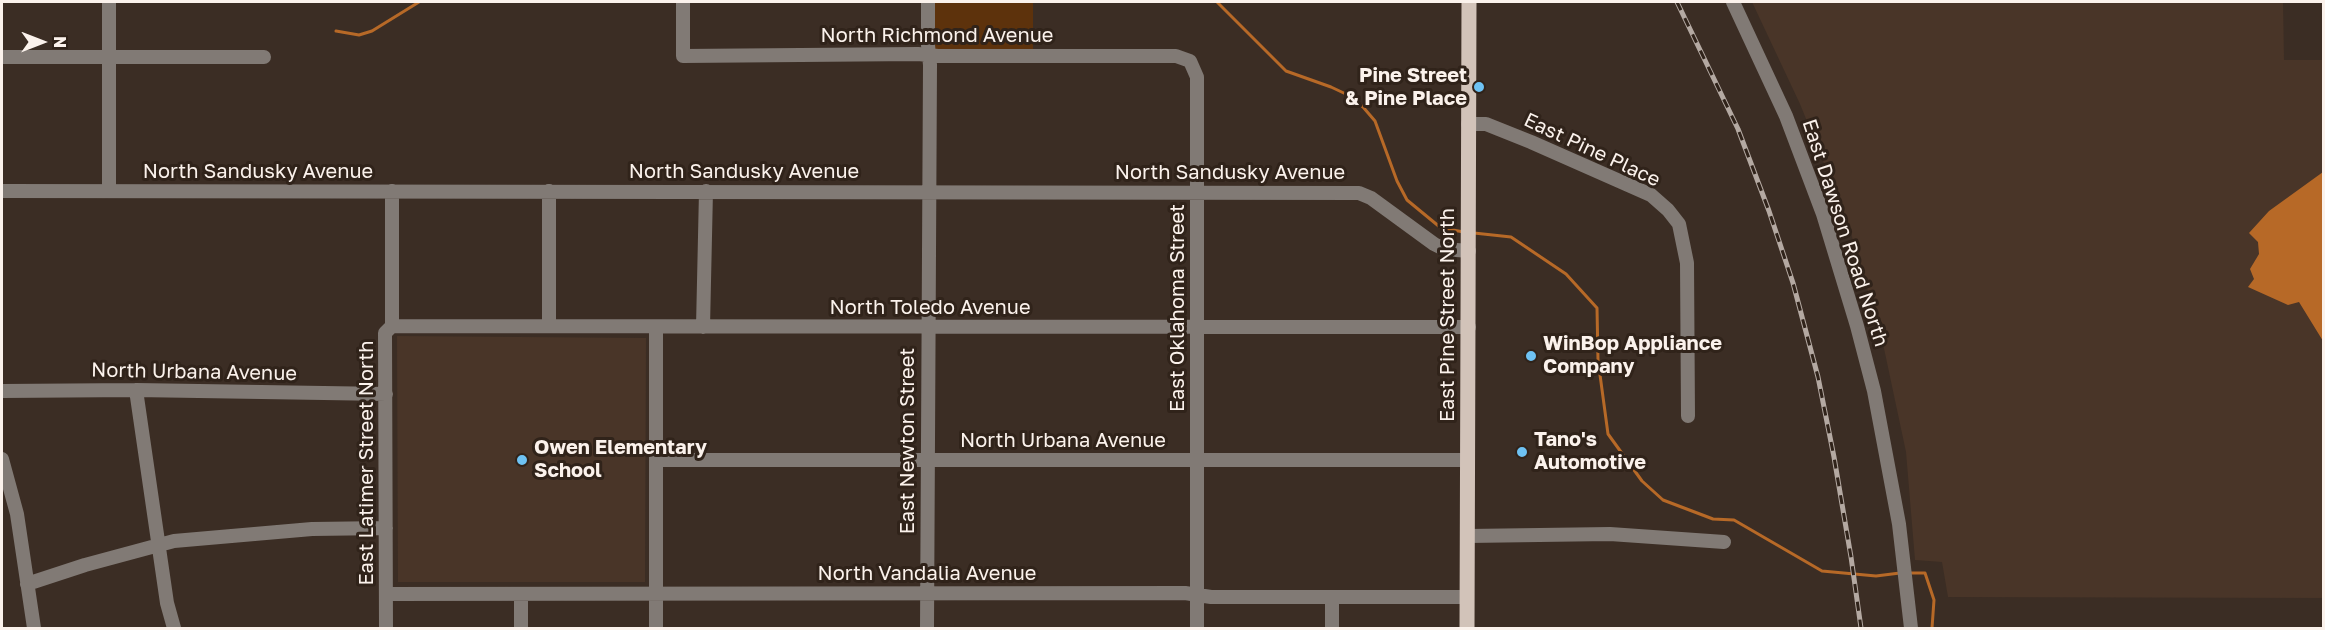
<!DOCTYPE html>
<html>
<head>
<meta charset="utf-8">
<style>
	body { margin:0 }
	#map { position:relative; width:2325px; height:630px; overflow:hidden; background:#3b2d24; font-family:"Golos Text",sans-serif }
	canvas { display:block }
	.frame { position:absolute; inset:0; border:3px solid #fbf2ec; pointer-events:none }
	.north { position:absolute; left:12px; top:12px; width:60px; height:60px; -webkit-text-stroke:4px #30231a; paint-order:stroke; rotate:90deg; font-size:16px; font-weight:700; line-height:24px; text-align:center; color:#fbf2ec }
	.north::after { content:''; display:block; margin:auto; width:21px; height:27px; background:#fbf2ec; clip-path:polygon(50% 0,100% 100%,50% 72%,0 100%) }
</style>
</head>
<body>
<div id="map">
<canvas width="2325" height="630"></canvas>
<div class="frame"></div>
<div class="north">N</div>
</div>
<script>
const ctx = document.querySelector('canvas').getContext('2d');
ctx.lineJoin = 'round';
function paint(path, color) {
  ctx.fillStyle = color;
  ctx.fill(path, 'evenodd');
}
function poly(rows) {
  const path = new Path2D();
  for (const r of rows) {
    path.moveTo(r[0], r[1]);
    for (let i = 2; i < r.length; i += 2) path.lineTo(r[i], r[i + 1]);
  }
  return path;
}
function strokePath(path, color, width, dash) {
  ctx.strokeStyle = color;
  ctx.lineWidth = width;
  ctx.lineCap = dash ? 'butt' : 'round';
  ctx.setLineDash(dash || []);
  ctx.stroke(path);
}
function drawText(font, color, halo, rows, align = 'center') {
  ctx.font = font + ' "Golos Text",sans-serif';
  ctx.lineWidth = 6;
  ctx.setLineDash([]);
  ctx.textBaseline = 'middle';
  ctx.strokeStyle = halo;
  ctx.fillStyle = color;
  for (const [text, x, y, turn = 0] of rows) {
    ctx.save();
    ctx.translate(x, y);
    ctx.rotate((+turn || 0) * Math.PI / 180);
    ctx.textAlign = isNaN(turn) ? turn : align;
    if (halo) ctx.strokeText(text, 0, 0);
    ctx.fillText(text, 0, 0);
    ctx.restore();
  }
}
paint(poly([
	[1752,2,2283,2,2284,60,2323,60,2323,598,1948,597,1942,562,1915,560,1906,452,1882,339,1848,223,1800,104],
	[397,336,646,338,645,582,398,582]
]), '#493528');
paint(poly([
	[935,2,1033,2,1033,51,935,49]
]), '#5d320c');
paint(poly([
	[2323,172,2323,341,2299,302,2288,305,2248,287,2254,279,2250,269,2259,254,2258,242,2249,233,2269,211]
]), '#b76927');
strokePath(poly([
	[1217,2,1286,71,1331,87,1348,95,1363,107,1375,121,1397,181,1407,200,1441,228,1464,232],
	[336,31,359,35,372,31,419,2],
	[1474,233,1511,237,1566,274,1597,308,1598,360,1608,434,1642,481,1663,500,1713,519,1734,520,1822,571,1876,576,1900,573],
	[1910,573,1925,573,1934,600,1932,628]
]), '#b76927', 3);
strokePath(poly([
	[683,2,683,56,918,54,938,56,1176,56,1190,61,1197,77,1197,628],
	[1733,2,1786,116,1823,214,1857,326,1874,391,1899,524,1911,628],
	[2,57,264,57],
	[1468,124,1486,124,1531,142,1651,195,1668,210,1679,224,1687,263,1688,416],
	[2,191,1359,193,1371,198,1434,244,1444,249,1469,251],
	[109,191,109,2],
	[549,191,549,326],
	[392,326,1469,327],
	[703,327,706,191],
	[136,390,167,603,174,628],
	[2,391,136,390,386,394],
	[2,459,17,514,34,628],
	[657,460,1468,460],
	[1468,536,1610,534,1724,542],
	[27,584,85,565,174,541,312,529,386,528],
	[386,594,1185,593,1211,597,1467,597],
	[1332,597,1332,628],
	[386,628,385,333,392,326,392,191],
	[521,628,521,595],
	[656,628,656,328],
	[927,628,930,65,928,45,928,2]
]), '#817a75', 14);
strokePath(poly([
	[1467,628,1469,2]
]), '#d2c3b9', 15);
const rail = poly([
	[1677,2,1738,129,1769,211,1793,283,1818,377,1834,457,1851,557,1861,628]
]);
strokePath(rail, '#b4a9a2', 5);
strokePath(rail, '#30231a', 3, [9]);
for (const [x, y, r, color] of [
	[1479,87,6,"#6ec2f3"],
	[1531,356,6,"#6ec2f3"],
	[1522,452,6,"#6ec2f3"],
	[522,460,6,"#6ec2f3"]
]) {
  const dot = new Path2D();
  dot.arc(x, y, r, 0, 2 * Math.PI);
  ctx.fillStyle = color;
  ctx.fill(dot);
  strokePath(dot, '#30231a', 2);
}
drawText('20px', '#fbf2ec', '#30231a', [
	["North Richmond Avenue",937,36],
	["East Pine Place",1592,150,25],
	["North Sandusky Avenue",258,172],
	["North Sandusky Avenue",744,172],
	["North Sandusky Avenue",1230,173],
	["East Dawson Road North",1845,233,72],
	["North Toledo Avenue",930,308],
	["East Oklahoma Street",1178,308,-90],
	["East Pine Street North",1448,315,-90],
	["North Urbana Avenue",194,372,1],
	["East Newton Street",908,441,-90],
	["North Urbana Avenue",1063,441],
	["East Latimer Street North",367,463,-90],
	["North Vandalia Avenue",927,574]
]);
drawText('bold 20px', '#fbf2ec', '#30231a', [
	["Pine Street",1467,76,"right"],
	["& Pine Place",1467,99,"right"],
	["WinBop Appliance",1543,344],
	["Company",1543,367],
	["Tano's",1534,440],
	["Automotive",1534,463],
	["Owen Elementary",534,448],
	["School",534,471]
], 'left');
</script>
</body>
</html>
